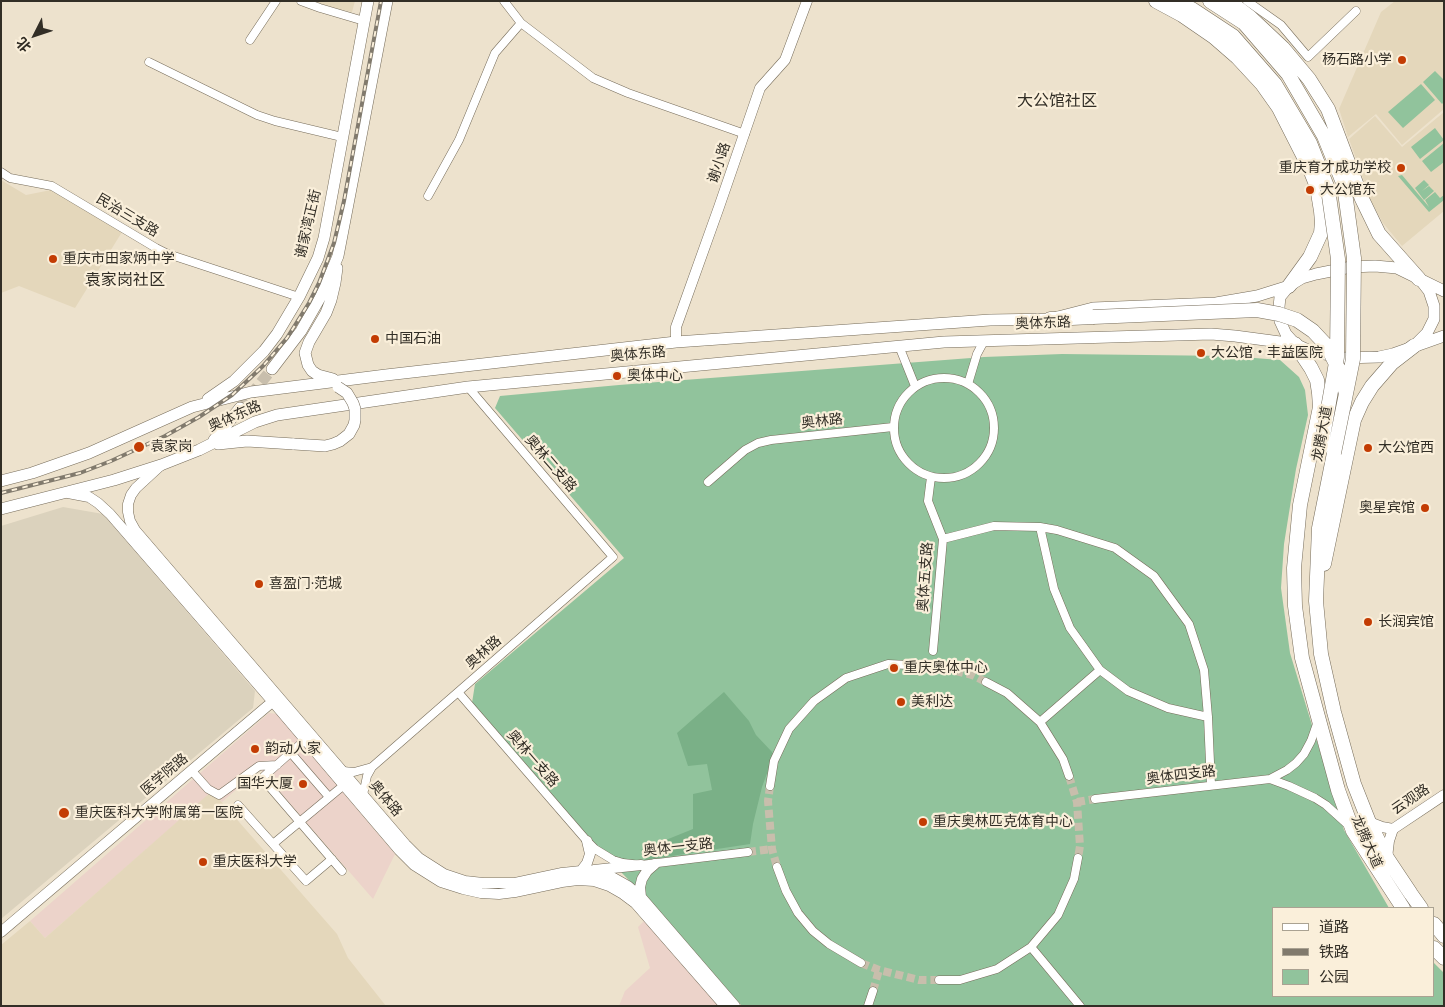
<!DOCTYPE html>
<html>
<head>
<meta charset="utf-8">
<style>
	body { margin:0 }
	#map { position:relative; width:1445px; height:1007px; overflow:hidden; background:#ede2cd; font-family:Poppins,"Noto Sans SC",sans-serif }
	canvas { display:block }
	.frame { position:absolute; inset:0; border:2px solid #322e26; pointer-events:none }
	.legend { position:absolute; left:1272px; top:907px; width:162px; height:90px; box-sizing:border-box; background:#faefda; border:1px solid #aaa292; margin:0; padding:6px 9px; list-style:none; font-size:15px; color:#322e26 }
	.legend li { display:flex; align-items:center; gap:10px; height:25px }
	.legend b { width:25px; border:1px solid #aaa292 }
	.north { position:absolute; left:10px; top:10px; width:50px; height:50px; -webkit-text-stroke:4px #faefda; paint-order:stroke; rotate:229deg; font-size:14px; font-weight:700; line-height:20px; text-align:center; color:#322e26 }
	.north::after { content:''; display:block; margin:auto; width:18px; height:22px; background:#322e26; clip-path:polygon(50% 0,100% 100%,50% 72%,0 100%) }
</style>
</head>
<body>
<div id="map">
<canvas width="1445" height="1007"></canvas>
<div class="frame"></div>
<ul class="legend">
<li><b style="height:6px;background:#fff"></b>道路</li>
<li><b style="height:6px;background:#817a6d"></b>铁路</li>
<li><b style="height:14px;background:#91c39c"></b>公园</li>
</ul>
<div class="north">北</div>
</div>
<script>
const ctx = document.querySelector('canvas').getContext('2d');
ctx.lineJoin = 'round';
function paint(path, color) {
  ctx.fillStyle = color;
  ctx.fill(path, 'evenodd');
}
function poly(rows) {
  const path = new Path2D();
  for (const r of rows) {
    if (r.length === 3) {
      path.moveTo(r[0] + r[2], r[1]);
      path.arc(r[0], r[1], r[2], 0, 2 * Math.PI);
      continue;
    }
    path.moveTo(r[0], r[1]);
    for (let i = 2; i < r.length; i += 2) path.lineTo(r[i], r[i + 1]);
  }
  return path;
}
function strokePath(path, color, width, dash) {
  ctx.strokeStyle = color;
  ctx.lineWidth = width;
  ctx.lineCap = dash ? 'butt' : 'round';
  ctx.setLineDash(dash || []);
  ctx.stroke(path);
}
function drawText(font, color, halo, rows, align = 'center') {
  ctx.font = font + ' Poppins,"Noto Sans SC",sans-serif';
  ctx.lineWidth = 4.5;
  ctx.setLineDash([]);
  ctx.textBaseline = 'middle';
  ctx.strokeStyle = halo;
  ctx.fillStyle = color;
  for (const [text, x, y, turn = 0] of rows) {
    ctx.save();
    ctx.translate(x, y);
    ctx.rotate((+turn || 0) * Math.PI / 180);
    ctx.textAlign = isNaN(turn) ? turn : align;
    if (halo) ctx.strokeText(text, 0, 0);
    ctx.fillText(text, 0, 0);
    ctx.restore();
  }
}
paint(poly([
	[269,713,277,714,395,854,373,899,260,769,222,802,212,792,45,938,30,921],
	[644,921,718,1006,619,1006,625,991,650,968,638,927]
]), '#ecd3ca');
paint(poly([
	[315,1,355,1,352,12,329,7],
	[1395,1,1444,1,1444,109,1402,145,1376,114,1348,137,1339,109,1381,12],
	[1444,112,1444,211,1402,246,1383,223,1371,201,1349,139,1375,116,1402,147],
	[1,180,26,195,51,190,122,232,75,308,19,286,1,293],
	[212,791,337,934,348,958,386,1006,1,1006,1,945,30,921,45,938]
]), '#e4d7bb');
paint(poly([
	[63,507,103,514,255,691,253,708,1,919,1,526]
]), '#dbd2bd');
paint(poly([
	[1435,71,1444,80,1444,102,1442,104,1423,82],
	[1421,84,1435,100,1403,128,1388,112],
	[1435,128,1444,140,1420,159,1411,147],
	[1444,143,1444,162,1431,172,1422,161],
	[1402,175,1429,207,1425,200,1435,192,1440,198,1444,195,1444,200,1429,212,1398,176],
	[1424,180,1429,185,1422,191,1429,186,1434,191,1424,200,1415,188],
	[1062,354,1229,356,1280,360,1299,377,1305,390,1308,415,1296,469,1284,544,1281,588,1290,653,1344,830,1389,908,1274,908,1274,996,1434,996,1434,963,1444,973,1444,1006,742,1006,649,901,593,843,472,703,475,684,624,558,495,408,500,396,619,385,984,357]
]), '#91c39c');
paint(poly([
	[724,692,749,721,756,735,772,752,773,757,762,787,753,824,750,844,645,860,641,850,693,829,693,794,712,790,707,764,688,766,677,733]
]), '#7ab087');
strokePath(poly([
	[908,665,932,665,972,675,986,682],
	[1069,776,1077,802,1080,846,1078,858],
	[770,786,768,801,772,849,777,867],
	[1077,802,1095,799],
	[748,852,772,849],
	[861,963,879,970,919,980,939,980],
	[873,991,879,970]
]), '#c8beac', 8, [8, 4]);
strokePath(poly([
	[240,408,272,369]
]), '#c8beac', 11, [11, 5.5]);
const street = poly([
	[301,1,320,8,364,21],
	[504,1,521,23,593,78,628,93,745,134],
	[1247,1,1281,25,1308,57,1356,11],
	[250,40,276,1],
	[149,62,257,115,275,121,342,137],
	[1,172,10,178,52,186,156,248,168,254,299,297],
	[428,196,459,140,495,53,521,23],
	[899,346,915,386],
	[944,428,50],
	[968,384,977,354,984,341],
	[931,477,928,501,943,539,933,651],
	[708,482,745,450,758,443,771,440,893,427],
	[1040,527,1054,589,1070,628,1100,670,1128,691,1168,708,1208,717],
	[943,539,994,526,1040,527,1057,530,1115,548,1154,576,1189,624,1204,670,1208,717,1211,785],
	[986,682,1007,693,1040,722,1063,759,1069,776],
	[458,692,587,841,595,849,613,860,623,863,641,865,748,852],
	[1318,721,1311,741,1304,754,1296,763,1287,770,1270,779,1289,786,1315,798,1326,805,1347,824],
	[1040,722,1100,670],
	[305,740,262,778,342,871],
	[291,753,329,797],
	[192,771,208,789,219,795,259,766,277,765],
	[343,771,354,772,372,767,613,557,468,387],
	[770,786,774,761,789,729,814,701,846,678,888,664,908,665],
	[363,795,367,776,372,767],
	[1095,799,1270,779],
	[238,805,306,881,332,859],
	[273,844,344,785],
	[777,867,786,891,798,913,813,931,829,944,861,963],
	[1031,947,1080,1006],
	[939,980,960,980,997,969,1031,947,1058,915,1074,879,1078,858],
	[868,1006,873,991]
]);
const secondary = poly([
	[676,342,676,327,680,316,719,207,760,88,785,60,807,1],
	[161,465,136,488,131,495,128,504,128,512,130,521,135,530,406,845,419,858,444,874,465,881,483,883,515,883,562,873,581,871,596,872,612,877,628,886,641,897,735,1006],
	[68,493,89,497,98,503,110,514,273,702,399,850,414,865,441,882,463,889,481,893,499,894,515,892,562,882,578,880,594,881,609,886,623,894,635,903,725,1006],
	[1369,822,1382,827,1393,829,1389,841,1387,858],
	[1393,829,1444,795],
	[594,870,641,865],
	[581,871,587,863,590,854,587,841],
	[641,897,640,887,642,879,647,871,655,864],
	[1,932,278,697]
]);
const primary = poly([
	[1444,291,1397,268,1375,266,1351,267,1316,274,1302,278,1289,286,1280,297,1279,307,1280,321,1286,334,1295,344,1310,351,1342,358,1379,357,1393,354,1444,336],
	[1416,344,1427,333,1434,319,1434,306,1429,291,1422,282],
	[272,369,301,331,321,296,338,256,387,1],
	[333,379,318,375,312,371,308,365,305,353,309,342,326,313,331,300,335,283,337,268],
	[208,399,234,381,264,351,277,334,299,297,318,258,324,238,368,1],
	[214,440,240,408],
	[218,444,247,441,294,444],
	[1,481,32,473,89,453,192,407,251,392,386,375,676,342,990,320,1050,319,1093,308,1216,303,1257,296,1289,286],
	[1,509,114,480,161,465,199,450,255,422,277,415,468,387,944,342,1211,334,1235,336,1295,344]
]);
const highway = poly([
	[1156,1,1182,15,1214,37,1237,57,1262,84,1279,108,1309,167,1317,187,1321,211,1322,222,1321,233,1310,257,1289,286],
	[1175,1,1192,9,1233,36,1275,84,1310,143,1328,189],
	[1210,1,1244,23,1288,74,1324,136,1344,185],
	[1229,1,1250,17,1283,48,1309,79,1328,109,1362,199,1379,234,1419,279],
	[1050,319,1093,317],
	[1295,344,1311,368,1317,380,1319,393,1320,407,1300,505,1294,568,1295,606,1302,658,1338,790,1353,831,1375,865],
	[1334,453,1319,528,1316,601,1321,654,1334,712,1354,784,1369,822,1387,858,1411,894,1421,908],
	[1324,564,1354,420,1362,402,1372,386,1392,363,1414,346],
	[1371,857,1375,865,1403,908],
	[1434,924,1444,936],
	[1434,948,1444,958]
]);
strokePath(street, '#766c5a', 9);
strokePath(secondary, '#766c5a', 11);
strokePath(primary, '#766c5a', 12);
strokePath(highway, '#766c5a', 15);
strokePath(street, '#fff', 8);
strokePath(secondary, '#fff', 10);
strokePath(primary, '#fff', 11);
strokePath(highway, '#fff', 14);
const rail = poly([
	[1,493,80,473,111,461,165,436,199,417,232,395,263,366,287,338,309,303,319,283,334,243,344,201,381,1]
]);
strokePath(rail, '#817a6d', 4);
strokePath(rail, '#faefda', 2, [5.5]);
const primaryBridge = poly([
	[294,444,325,446,333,444,340,441,349,434,354,425,355,420,355,409,353,403,347,393,338,387]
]);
const highwayBridge = poly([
	[1093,317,1257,310,1279,314,1297,320,1313,331,1327,346,1341,374,1346,394],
	[1321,448,1337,357,1338,259,1328,189],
	[1334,453,1353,359,1354,258,1344,185]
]);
strokePath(primaryBridge, '#766c5a', 12, []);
strokePath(highwayBridge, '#766c5a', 15, []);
strokePath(primaryBridge, '#fff', 11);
strokePath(highwayBridge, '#fff', 14);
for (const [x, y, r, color] of [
	[1402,60,5,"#c33c03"],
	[1401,168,5,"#c33c03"],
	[1310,190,5,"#c33c03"],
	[53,259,5,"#c33c03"],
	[375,339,5,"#c33c03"],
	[1201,353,5,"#c33c03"],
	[617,376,5,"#c33c03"],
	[139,447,6,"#c33c03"],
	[1368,448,5,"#c33c03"],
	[1425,508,5,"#c33c03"],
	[259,584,5,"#c33c03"],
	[1368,622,5,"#c33c03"],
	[894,668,5,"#c33c03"],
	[901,702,5,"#c33c03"],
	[255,749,5,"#c33c03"],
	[303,784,5,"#c33c03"],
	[64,813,6,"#c33c03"],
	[923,822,5,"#c33c03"],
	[203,862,5,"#c33c03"]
]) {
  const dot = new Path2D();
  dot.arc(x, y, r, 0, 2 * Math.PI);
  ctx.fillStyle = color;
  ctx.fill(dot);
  strokePath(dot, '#faefda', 2);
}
drawText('14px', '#322e26', '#faefda', [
	["杨石路小学",1392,60,"right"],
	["重庆育才成功学校",1391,168,"right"],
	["大公馆东",1320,190],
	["重庆市田家炳中学",63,259],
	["中国石油",385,339],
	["大公馆‧丰益医院",1211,353],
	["奥体中心",627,376],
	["袁家岗",150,447],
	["大公馆西",1378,448],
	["奥星宾馆",1415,508,"right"],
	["喜盈门·范城",269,584],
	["长润宾馆",1378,622],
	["重庆奥体中心",904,668],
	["美利达",911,702],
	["韵动人家",265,749],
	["国华大厦",293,784,"right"],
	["重庆医科大学附属第一医院",75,813],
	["重庆奥林匹克体育中心",933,822],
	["重庆医科大学",213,862]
], 'left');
drawText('14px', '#322e26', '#faefda', [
	["谢小路",720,163,-71],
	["民治三支路",127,216,31],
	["谢家湾正街",309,224,-77],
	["奥体东路",1043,324,-2],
	["奥体东路",638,355,-5],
	["奥体东路",235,417,-24],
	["奥林路",822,422,-6],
	["龙腾大道",1323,434,-80],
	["奥林二支路",550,464,49],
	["奥体五支路",926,577,-86],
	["奥林路",484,653,-41],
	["奥林一支路",532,759,49],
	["医学院路",165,775,-40],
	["奥体四支路",1181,776,-7],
	["奥体路",385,799,50],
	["云观路",1411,800,-34],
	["龙腾大道",1366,842,66],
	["奥体一支路",678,848,-6]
]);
drawText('16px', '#322e26', '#faefda', [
	["大公馆社区",1057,102],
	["袁家岗社区",125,281]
]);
</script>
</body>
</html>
